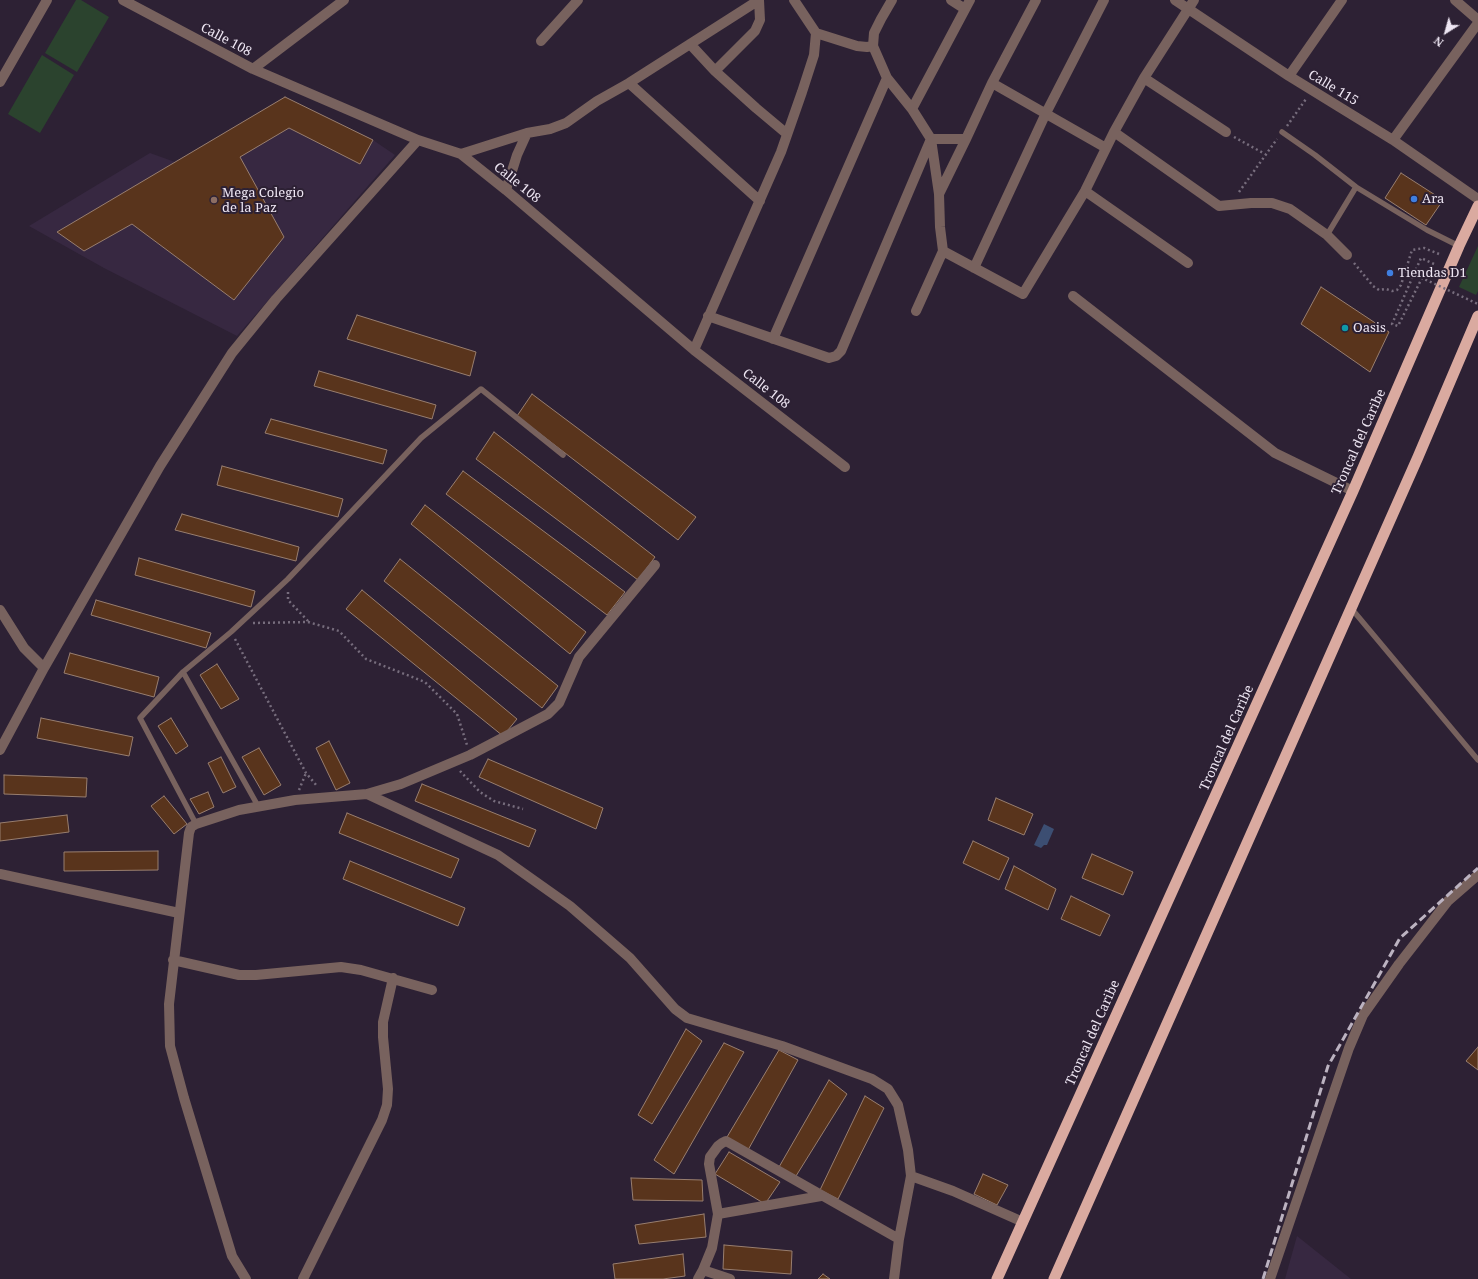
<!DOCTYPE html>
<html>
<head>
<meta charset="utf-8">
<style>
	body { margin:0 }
	#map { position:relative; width:1478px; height:1279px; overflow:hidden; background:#2d2134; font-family:"Noto Serif",serif }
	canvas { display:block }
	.north { position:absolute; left:1426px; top:12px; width:40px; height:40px; -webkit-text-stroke:3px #2d2134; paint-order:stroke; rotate:217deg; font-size:11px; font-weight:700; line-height:16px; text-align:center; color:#eee6f3 }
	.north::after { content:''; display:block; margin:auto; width:14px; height:18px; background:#eee6f3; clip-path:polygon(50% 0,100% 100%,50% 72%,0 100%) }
</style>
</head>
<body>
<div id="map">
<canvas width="1478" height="1279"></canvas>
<div class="north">N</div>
</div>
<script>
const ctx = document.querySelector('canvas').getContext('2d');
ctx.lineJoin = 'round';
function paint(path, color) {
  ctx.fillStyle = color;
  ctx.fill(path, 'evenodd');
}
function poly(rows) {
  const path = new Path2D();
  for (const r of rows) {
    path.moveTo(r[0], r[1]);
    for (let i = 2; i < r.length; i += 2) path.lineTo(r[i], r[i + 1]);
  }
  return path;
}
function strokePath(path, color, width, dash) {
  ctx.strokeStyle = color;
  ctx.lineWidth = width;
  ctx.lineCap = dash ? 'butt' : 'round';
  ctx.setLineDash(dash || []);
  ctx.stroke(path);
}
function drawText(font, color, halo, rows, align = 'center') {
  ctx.font = font + ' "Noto Serif",serif';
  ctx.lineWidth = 4;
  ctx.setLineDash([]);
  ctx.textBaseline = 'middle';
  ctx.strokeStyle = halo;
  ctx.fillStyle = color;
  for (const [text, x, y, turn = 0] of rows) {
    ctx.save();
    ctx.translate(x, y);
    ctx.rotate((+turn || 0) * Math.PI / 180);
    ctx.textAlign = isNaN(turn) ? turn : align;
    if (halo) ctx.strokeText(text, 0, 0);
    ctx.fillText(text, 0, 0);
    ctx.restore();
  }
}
paint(poly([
	[285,97,373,140,395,155,237,336,104,268,29,226,150,153,175,162],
	[1297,1236,1351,1279,1285,1279]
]), '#372841');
paint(poly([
	[76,0,81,0,109,17,77,72,45,53],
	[42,55,74,75,40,133,8,114],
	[1478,246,1478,291,1476,295,1459,287]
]), '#2b432e');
paint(poly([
	[1044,824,1054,829,1047,845,1044,845,1041,848,1034,845]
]), '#3c4e72');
const building = poly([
	[285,97,373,140,360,164,289,128,240,157,284,237,234,300,132,224,84,251,57,232,285,97],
	[1401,173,1443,200,1426,225,1385,198,1401,173],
	[1321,287,1389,332,1370,372,1301,324,1321,287],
	[357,315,476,352,470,376,347,339,357,315],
	[319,371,436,405,432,419,314,386,319,371],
	[532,394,696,517,678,540,517,416,532,394],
	[271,419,387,450,383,464,265,433,271,419],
	[494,432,655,557,638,580,476,459,494,432],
	[222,466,343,499,338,517,217,485,222,466],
	[463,471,625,592,607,615,446,494,463,471],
	[425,505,586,632,570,654,411,524,425,505],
	[182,514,299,547,296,561,175,530,182,514],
	[139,558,255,591,251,607,135,575,139,558],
	[400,559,558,686,542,708,384,581,400,559],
	[362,590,517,719,503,736,346,609,362,590],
	[96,600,211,633,206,648,91,615,96,600],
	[70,653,159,677,154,697,64,673,70,653],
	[217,664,239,699,221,709,200,675,217,664],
	[41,718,133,737,129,756,37,738,41,718],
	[171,718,188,746,176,754,158,726,171,718],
	[329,741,350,783,336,790,316,748,329,741],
	[259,748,281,785,264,795,242,757,259,748],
	[221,757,236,787,223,793,208,763,221,757],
	[488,759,603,808,596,829,479,777,488,759],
	[4,775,87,778,86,797,4,794,4,775],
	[422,784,536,830,529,847,415,801,422,784],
	[208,792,214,807,199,814,190,799,208,792],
	[164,796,187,824,174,834,151,806,164,796],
	[996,798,1033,814,1024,835,988,820,996,798],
	[347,813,459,859,451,878,339,833,347,813],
	[67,815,69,832,0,841,0,823,67,815],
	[973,841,1009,858,999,880,963,863,973,841],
	[158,851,158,870,64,871,64,852,158,851],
	[1092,854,1133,872,1123,895,1082,878,1092,854],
	[350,861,465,908,458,926,343,879,350,861],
	[1014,866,1056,889,1048,910,1005,889,1014,866],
	[1071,896,1110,915,1100,936,1061,919,1071,896],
	[686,1029,702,1041,652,1124,638,1115,686,1029],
	[724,1043,744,1052,674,1174,654,1160,724,1043],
	[1478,1047,1478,1070,1466,1061,1478,1047],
	[779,1050,798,1060,748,1150,727,1137,779,1050],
	[829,1080,847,1094,796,1176,779,1167,829,1080],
	[865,1096,884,1108,838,1199,820,1190,865,1096],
	[729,1152,780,1182,765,1204,715,1174,729,1152],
	[983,1174,1008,1185,997,1205,974,1194,983,1174],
	[631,1178,702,1180,703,1201,633,1200,631,1178],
	[704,1214,706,1237,639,1244,635,1225,704,1214],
	[724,1245,792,1251,791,1274,723,1269,724,1245],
	[683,1254,685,1276,663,1279,615,1279,613,1264,683,1254],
	[823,1274,830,1279,818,1279,823,1274]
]);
paint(building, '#59341c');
strokePath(building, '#987e6f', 1);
strokePath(poly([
	[1287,126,1306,99],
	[1234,137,1265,154],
	[1239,192,1277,139],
	[1354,263,1373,286,1379,290,1386,289,1392,291,1397,290,1401,285,1412,250,1424,248,1439,254],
	[288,592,288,600,308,621],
	[253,623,308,622,339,631,366,659,425,682,457,714,467,745],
	[235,639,306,773,317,786],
	[460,771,480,792,494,801,523,809],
	[299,790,306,773]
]), '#776d7d', 2.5, [2, 3]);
strokePath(poly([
	[1282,132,1315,155,1356,187,1427,230,1459,246],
	[1327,235,1356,187],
	[1351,608,1478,760],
	[183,672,258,806],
	[196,824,140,718,183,672,231,632,288,579,421,438,481,389,563,455]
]), '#78625e', 5.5);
strokePath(poly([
	[123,0,253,69,418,140,461,154,506,190,694,350,845,467],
	[892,0,881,19,874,33,873,46,887,78,912,109,931,139,939,194,940,227,943,251,916,311],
	[951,0,965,9],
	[1175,0,1289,76,1393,140,1478,199],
	[1455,0,1478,20],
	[816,33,857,46,867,47,873,46],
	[541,41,578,0],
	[690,44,715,71,756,108,787,134],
	[253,69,344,0],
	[715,71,755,31,760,20,759,0],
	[1289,76,1342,0],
	[1144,78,1226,132],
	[0,82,47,0],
	[629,83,760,201],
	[992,83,1106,148],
	[912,109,970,0],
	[1114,132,1219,206,1251,203,1272,203,1290,209,1327,235,1347,255],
	[1393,140,1478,23],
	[461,154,527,133,550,129,566,123,597,101,629,83,759,0],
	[506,190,517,155,527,133],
	[1085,191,1188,263],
	[939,194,966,139,992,83,1036,0],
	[943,251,1023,294,1085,191,1114,132,1144,78,1194,0],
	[974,268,1046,113,1104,0],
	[1073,296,1275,453,1353,491],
	[708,316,829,358,836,356,841,351,931,139,966,139],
	[773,339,887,78],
	[694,350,781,152,802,92,814,55,816,33,794,0],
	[0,610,24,648,44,668],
	[0,750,44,668,160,466,232,353,276,299,418,140],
	[367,794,498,855,570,906,630,958,675,1009,687,1018,782,1046,872,1079,888,1089,898,1105,908,1150,911,1176,899,1239,894,1279],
	[0,874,179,913],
	[173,960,239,975,256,975,341,967,361,970,432,990],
	[911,1176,953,1191,1023,1222],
	[718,1214,821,1196],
	[703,1270,730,1279],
	[246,1279,232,1256,184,1098,170,1046,169,1004,189,833,191,827,196,824,239,810,295,800,367,794,401,784,470,755,548,714,559,703,579,657,655,565],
	[303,1279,382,1120,387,1105,388,1089,383,1037,383,1022,393,978],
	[698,1279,703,1270,712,1248,718,1214,709,1164,710,1157,718,1146,722,1143,726,1141,899,1239],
	[1270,1279,1349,1048,1363,1015,1399,964,1448,901,1478,875]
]), '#78625e', 10);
strokePath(poly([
	[997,1279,1353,491,1459,246,1478,206],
	[1054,1279,1418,457,1478,316]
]), '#daaaa0', 11);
strokePath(poly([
	[1263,1279,1328,1066,1400,938,1478,868]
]), '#bcb3c1', 3, [8, 4]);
strokePath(poly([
	[1434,264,1421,258,1392,324,1398,326,1422,278,1478,304]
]), '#776d7d', 2.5, [2, 3]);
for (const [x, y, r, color] of [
	[1414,199,4,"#3f7fe0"],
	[214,200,4,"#8d6e63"],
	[1390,273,4,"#3f7fe0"],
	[1345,328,4,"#0f9aa8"]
]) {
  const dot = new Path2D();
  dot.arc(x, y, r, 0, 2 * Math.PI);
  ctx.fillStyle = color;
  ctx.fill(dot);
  strokePath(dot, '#2d2134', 1.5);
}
drawText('13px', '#eee6f3', '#2d2134', [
	["Calle 108",226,40,28],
	["Calle 115",1333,88,31],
	["Calle 108",517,183,39],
	["Calle 108",766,389,38],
	["Troncal del Caribe",1359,442,-66],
	["Troncal del Caribe",1227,738,-66],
	["Troncal del Caribe",1093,1033,-66]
]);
drawText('13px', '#eee6f3', '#2d2134', [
	["Mega Colegio",222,193],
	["de la Paz",222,208],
	["Ara",1422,199],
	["Tiendas D1",1398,273],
	["Oasis",1353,328]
], 'left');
</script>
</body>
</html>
